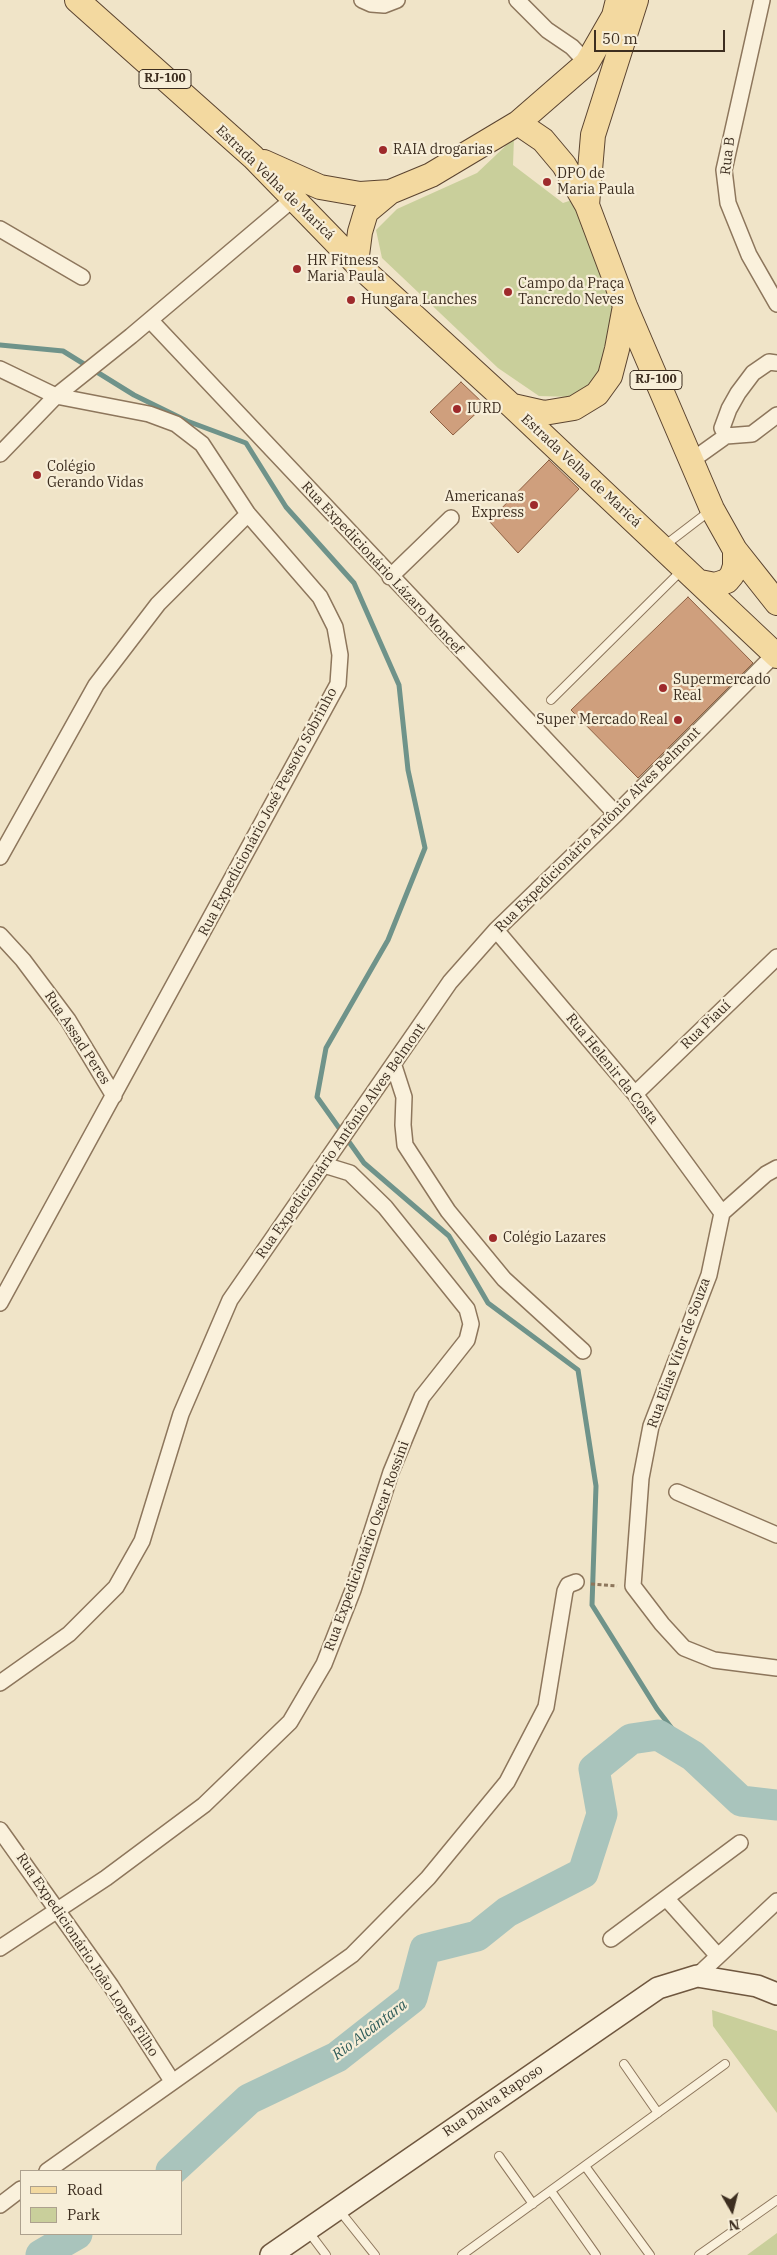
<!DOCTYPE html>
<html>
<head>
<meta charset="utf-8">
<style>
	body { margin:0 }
	#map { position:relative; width:777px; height:2255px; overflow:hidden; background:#f0e4c8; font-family:"IBM Plex Serif",serif }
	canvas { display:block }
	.legend { position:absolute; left:20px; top:2170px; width:162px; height:65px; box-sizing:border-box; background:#f7eed8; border:1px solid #ada18e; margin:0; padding:6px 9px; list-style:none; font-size:15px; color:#3d2e20 }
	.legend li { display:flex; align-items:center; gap:10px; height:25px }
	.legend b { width:25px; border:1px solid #ada18e }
	.north { position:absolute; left:707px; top:2185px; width:50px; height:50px; -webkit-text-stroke:4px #f7eed8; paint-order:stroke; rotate:172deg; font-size:14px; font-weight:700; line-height:20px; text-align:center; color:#3d2e20 }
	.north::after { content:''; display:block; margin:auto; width:18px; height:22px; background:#3d2e20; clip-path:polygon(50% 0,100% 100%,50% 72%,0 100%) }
	.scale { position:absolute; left:594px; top:30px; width:131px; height:22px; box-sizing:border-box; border:2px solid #3d2e20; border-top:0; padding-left:6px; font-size:15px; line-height:18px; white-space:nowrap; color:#3d2e20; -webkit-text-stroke:4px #f7eed8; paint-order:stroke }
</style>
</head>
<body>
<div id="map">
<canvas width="777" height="2255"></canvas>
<ul class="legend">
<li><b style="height:6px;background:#f3d9a0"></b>Road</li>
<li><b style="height:14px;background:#c9cf9b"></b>Park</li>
</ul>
<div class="north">N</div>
<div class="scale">50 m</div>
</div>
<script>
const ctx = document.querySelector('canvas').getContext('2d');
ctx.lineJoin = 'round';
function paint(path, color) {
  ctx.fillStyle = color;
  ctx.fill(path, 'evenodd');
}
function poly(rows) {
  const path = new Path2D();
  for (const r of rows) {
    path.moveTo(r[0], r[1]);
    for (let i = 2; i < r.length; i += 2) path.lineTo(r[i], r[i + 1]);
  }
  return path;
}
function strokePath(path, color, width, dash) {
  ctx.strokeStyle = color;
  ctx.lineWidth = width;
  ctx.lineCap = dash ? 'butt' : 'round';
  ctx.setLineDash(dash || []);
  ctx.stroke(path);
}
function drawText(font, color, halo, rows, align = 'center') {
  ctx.font = font + ' "IBM Plex Serif",serif';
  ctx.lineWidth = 4.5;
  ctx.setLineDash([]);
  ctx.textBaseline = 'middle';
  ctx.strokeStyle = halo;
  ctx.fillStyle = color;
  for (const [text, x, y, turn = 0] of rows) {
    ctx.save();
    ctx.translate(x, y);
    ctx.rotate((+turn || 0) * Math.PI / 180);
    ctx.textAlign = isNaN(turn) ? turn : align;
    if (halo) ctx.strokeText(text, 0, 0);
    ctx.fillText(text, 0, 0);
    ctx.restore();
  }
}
paint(poly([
	[514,138,513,165,563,203,578,198,614,296,614,338,598,380,573,397,539,396,498,368,382,258,376,230,397,209,477,173],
	[712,2010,777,2031,777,2113,713,2026],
	[777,2233,777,2255,747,2255]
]), '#c9cf9b');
strokePath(poly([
	[0,345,63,351,134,395,187,421,246,443,286,507,354,583,399,685,408,770,425,848,388,940,326,1048,317,1097,364,1163,449,1236,488,1303,578,1370,596,1486,592,1605,657,1709,693,1756]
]), '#6f938a', 5);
strokePath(poly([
	[171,2171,249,2099,337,2057,412,1998,425,1949,477,1936,507,1912,583,1873,602,1814,594,1769,631,1739,658,1735,693,1756,741,1801,777,1805],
	[41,2255,77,2234]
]), '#a9c4bc', 31);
const building = poly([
	[461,382,485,405,453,435,430,412,461,382],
	[549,460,579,489,518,553,489,521,549,460],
	[688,597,753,663,638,778,571,710,688,597]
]);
paint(building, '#cf9f7d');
strokePath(building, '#8d5f41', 1);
const lane = poly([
	[664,546,711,510],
	[551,700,681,571],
	[624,2064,658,2113],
	[499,2156,533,2204],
	[585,2166,650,2255],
	[551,2191,596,2255],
	[339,2210,375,2255],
	[308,2231,326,2255],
	[462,2255,725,2064],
	[699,2255,777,2200]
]);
const street = poly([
	[362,0,371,4,384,5,397,0],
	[517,0,547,30,572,47,587,63],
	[762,0,724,170,728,203,749,255,777,304],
	[0,229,82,277],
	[150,320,616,814],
	[0,369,56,396,149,414,176,424,202,444,248,514,320,597,335,627,340,655,338,684,0,1303],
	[726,436,722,428,729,409,738,393,753,373,769,362,777,363],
	[726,436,752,434,777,415],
	[0,454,56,396,131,336,293,199],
	[691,461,726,436],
	[390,577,451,518],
	[0,857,96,685,158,604,248,514],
	[496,930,635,1094,722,1213],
	[0,935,23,960,68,1020,114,1096],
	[394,1066,404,1097,403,1125,405,1145,448,1211,504,1279,583,1351],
	[635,1094,777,957],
	[722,1213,709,1275,651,1426,641,1478,633,1586,662,1624,684,1648,714,1660,777,1668],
	[722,1213,766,1174,777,1168],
	[677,1492,777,1535],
	[0,1683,69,1634,116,1587,142,1541,181,1414,230,1300,450,982,496,930,616,814,775,654],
	[0,1830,111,1986,172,2081],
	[666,1898,718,1956],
	[611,1939,740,1843],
	[0,1948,106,1878,204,1805,290,1722,324,1664,353,1590,391,1472,422,1397,467,1340,471,1324,467,1309,385,1207,350,1173,324,1165],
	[697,1976,777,1901],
	[47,2171,352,1955,428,1878,507,1782,546,1707,565,1591,568,1585,576,1582],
	[0,2205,21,2189]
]);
const secondary = poly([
	[271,2255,658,1988,697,1976,757,1986,777,1994]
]);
const primary = poly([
	[77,0,253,157,356,263,512,406,777,656],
	[518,123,543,140,564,165,587,205,625,306,712,509,735,550,777,603],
	[264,162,320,187,360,194,390,192],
	[587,205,593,135,636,0],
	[356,263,360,232,366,212,390,192,431,175,518,123,587,63,614,16,618,0],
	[513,406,544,413,574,408,597,394,610,376,617,349,625,306],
	[700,582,715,585,727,581,732,575,735,566,735,550]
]);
strokePath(lane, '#8d765c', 10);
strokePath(street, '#8d765c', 18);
strokePath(secondary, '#6f573f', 24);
strokePath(primary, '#5b4430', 26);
strokePath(poly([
	[591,1584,617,1586]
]), '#8d765c', 3, [4, 2.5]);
strokePath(lane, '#faf1dc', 8);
strokePath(street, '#faf1dc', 15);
strokePath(secondary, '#faf1dc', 21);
strokePath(primary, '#f3d9a0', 24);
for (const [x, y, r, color] of [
	[383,150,5,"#9e2a2b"],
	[547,182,5,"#9e2a2b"],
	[297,269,5,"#9e2a2b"],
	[508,292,5,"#9e2a2b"],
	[351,300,5,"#9e2a2b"],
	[457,409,5,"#9e2a2b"],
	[37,475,5,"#9e2a2b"],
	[534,505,5,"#9e2a2b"],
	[663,688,5,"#9e2a2b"],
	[678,720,5,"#9e2a2b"],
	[493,1238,5,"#9e2a2b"]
]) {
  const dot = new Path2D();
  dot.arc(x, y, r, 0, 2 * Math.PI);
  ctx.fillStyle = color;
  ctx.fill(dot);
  strokePath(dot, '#f7eed8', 2);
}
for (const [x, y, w] of [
	[165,79,52],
	[656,380,52]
]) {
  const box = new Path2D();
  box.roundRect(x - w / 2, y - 9.5, w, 19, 4);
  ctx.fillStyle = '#f7eed8';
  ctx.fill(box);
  strokePath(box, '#3d2e20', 1);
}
drawText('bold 12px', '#3d2e20', null, [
	["RJ-100",165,79],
	["RJ-100",656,380]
]);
drawText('14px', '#3d2e20', '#f7eed8', [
	["RAIA drogarias",393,150],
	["DPO de",557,174],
	["Maria Paula",557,190],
	["HR Fitness",307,261],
	["Maria Paula",307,277],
	["Campo da Praça",518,284],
	["Tancredo Neves",518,300],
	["Hungara Lanches",361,300],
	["IURD",467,409],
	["Colégio",47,467],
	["Gerando Vidas",47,483],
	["Americanas",524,497,"right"],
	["Express",524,513,"right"],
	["Supermercado",673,680],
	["Real",673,696],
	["Super Mercado Real",668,720,"right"],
	["Colégio Lazares",503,1238]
], 'left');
drawText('14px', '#3d2e20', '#f7eed8', [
	["Rua B",728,156,-83],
	["Estrada Velha de Maricá",275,183,44],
	["Estrada Velha de Maricá",581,471,43],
	["Rua Expedicionário Lázaro Moncef",382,568,47],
	["Rua Expedicionário José Pessoto Sobrinho",268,812,-62],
	["Rua Expedicionário Antônio Alves Belmont",598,830,-45],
	["Rua Piauí",706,1025,-44],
	["Rua Assad Peres",77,1038,57],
	["Rua Helenir da Costa",612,1069,51],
	["Rua Expedicionário Antônio Alves Belmont",341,1141,-55],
	["Rua Elias Vítor de Souza",679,1353,-70],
	["Rua Expedicionário Oscar Rossini",367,1546,-70],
	["Rua Expedicionário João Lopes Filho",87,1955,56],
	["Rua Dalva Raposo",493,2101,-34]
]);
drawText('italic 15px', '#2f5d5a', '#f7eed8', [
	["Rio Alcântara",370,2030,-37]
]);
</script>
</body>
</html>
